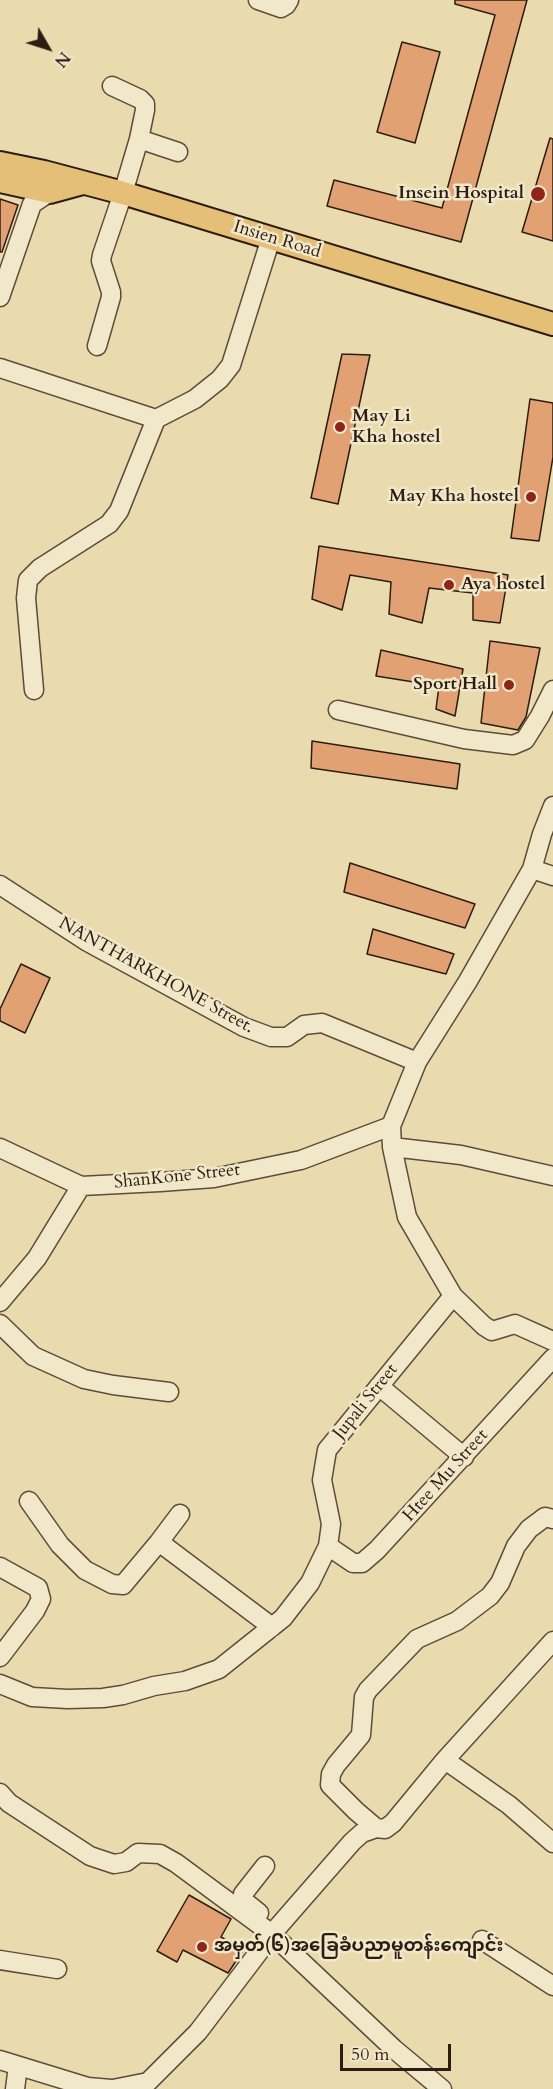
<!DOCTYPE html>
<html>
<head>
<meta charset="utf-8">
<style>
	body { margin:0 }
	#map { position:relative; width:553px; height:2089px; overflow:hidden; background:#eadbae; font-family:Cardo,serif }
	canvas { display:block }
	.north { position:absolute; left:18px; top:18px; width:60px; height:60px; -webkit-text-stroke:4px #f1e8ca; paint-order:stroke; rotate:129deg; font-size:16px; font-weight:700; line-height:24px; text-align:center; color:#2c1c14 }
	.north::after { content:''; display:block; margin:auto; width:21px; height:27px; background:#2c1c14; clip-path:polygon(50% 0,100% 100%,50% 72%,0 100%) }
	.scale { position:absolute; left:340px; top:2044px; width:111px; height:27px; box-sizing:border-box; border:3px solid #2c1c14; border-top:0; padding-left:8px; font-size:18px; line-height:21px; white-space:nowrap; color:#2c1c14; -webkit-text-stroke:4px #f1e8ca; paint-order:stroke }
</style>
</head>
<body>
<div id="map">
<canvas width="553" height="2089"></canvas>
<div class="north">N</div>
<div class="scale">50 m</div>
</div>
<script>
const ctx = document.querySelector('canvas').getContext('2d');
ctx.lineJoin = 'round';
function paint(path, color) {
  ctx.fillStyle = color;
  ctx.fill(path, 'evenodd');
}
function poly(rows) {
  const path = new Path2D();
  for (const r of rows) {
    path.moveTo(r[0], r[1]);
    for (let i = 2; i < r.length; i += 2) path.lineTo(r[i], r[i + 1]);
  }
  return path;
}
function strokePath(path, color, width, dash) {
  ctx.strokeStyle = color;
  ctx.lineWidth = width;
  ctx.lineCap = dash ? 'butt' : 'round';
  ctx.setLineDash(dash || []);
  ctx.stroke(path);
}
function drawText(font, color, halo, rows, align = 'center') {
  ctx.font = font + ' Cardo,"Noto Sans Myanmar",serif';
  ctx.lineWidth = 5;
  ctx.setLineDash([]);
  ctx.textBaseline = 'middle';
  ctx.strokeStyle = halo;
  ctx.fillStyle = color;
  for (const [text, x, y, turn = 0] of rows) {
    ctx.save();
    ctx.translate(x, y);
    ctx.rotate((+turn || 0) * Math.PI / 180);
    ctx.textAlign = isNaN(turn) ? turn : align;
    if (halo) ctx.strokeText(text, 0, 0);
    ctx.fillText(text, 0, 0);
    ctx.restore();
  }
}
const building = poly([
	[455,0,527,0,461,242,327,206,334,180,442,208,495,15,455,4,455,0],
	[402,42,440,52,415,143,377,132,402,42],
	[550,138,553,139,553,241,522,232,550,138],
	[0,199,18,205,2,252,0,252,0,199],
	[342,354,370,355,338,504,311,498,342,354],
	[530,399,553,403,553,457,539,541,511,538,530,399],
	[319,546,508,575,500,623,473,620,473,593,429,588,422,623,389,614,391,582,350,575,342,610,312,599,319,546],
	[490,641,540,648,526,717,518,730,481,723,490,641],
	[381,650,463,669,455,716,436,709,439,686,376,676,381,650],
	[312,741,460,764,457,789,311,768,312,741],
	[350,863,475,904,465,928,344,892,350,863],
	[373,929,454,954,446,974,367,954,373,929],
	[21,964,50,978,25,1033,0,1021,0,1009,21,964],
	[189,1895,231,1919,221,1937,244,1949,228,1973,183,1950,177,1962,157,1951,189,1895]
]);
paint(building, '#e1a173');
strokePath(building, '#2c1c14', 1.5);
const minor = poly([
	[258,0,281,8,286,5,289,0],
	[139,139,178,152],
	[0,297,32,204,50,192],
	[97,346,111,297,111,292,101,261,102,255,123,193,139,139,145,110,145,104,140,99,112,86],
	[0,368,156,419,195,399,220,379,231,365,271,238],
	[34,690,26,598,28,580,40,568,109,524,119,511,156,419],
	[338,710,464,739,513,745,525,740,540,716,553,690],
	[553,806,542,834,532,869,468,981,417,1062,391,1126,392,1147,407,1217,453,1296,484,1326,492,1331,515,1324,553,1341],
	[532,869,553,876],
	[0,885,86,941,244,1027,271,1037,287,1037,304,1025,322,1023,417,1062],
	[392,1147,461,1155,553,1176],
	[0,1148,81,1186,160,1182,214,1178,301,1160,391,1126],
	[0,1302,37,1258,81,1186],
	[0,1324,33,1356,84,1379,113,1385,169,1392],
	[379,1386,464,1457],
	[29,1501,60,1545,85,1570,112,1584,123,1585,159,1542,272,1627],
	[159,1542,180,1514],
	[328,1546,353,1563,362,1563,377,1550,553,1358],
	[0,1567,38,1588,41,1599,35,1611,0,1657],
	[0,1684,32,1697,68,1699,103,1698,123,1695,154,1686,185,1681,219,1669,283,1618,310,1583,328,1546,331,1524,322,1480,327,1450,453,1296],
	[445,1760,509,1805,553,1843],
	[0,1793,9,1803,90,1856,114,1864,126,1862,138,1853,160,1854,176,1863,272,1934,394,2049,442,2089],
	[376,1828,356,1811,330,1785,331,1774,336,1765,361,1735,364,1697,368,1690,417,1639,457,1621,490,1596,500,1583,516,1546,529,1529,545,1517,553,1519],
	[259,1913,244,1901,243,1894,265,1866],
	[482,1940,553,1986],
	[0,1960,57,1969],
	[0,2060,88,2087,111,2089],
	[15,2089,18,2066],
	[113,2089,148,2082,198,2032,277,1928,352,1842,362,1833,376,1828,385,1829,393,1823,445,1760,553,1641]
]);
const major = poly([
	[0,163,44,172,123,193,553,324],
	[0,181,50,192,83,183]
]);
strokePath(minor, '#5c4c3a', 21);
strokePath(major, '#2c1c14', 26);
strokePath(minor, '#f1e8ca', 18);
strokePath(major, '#e5be77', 22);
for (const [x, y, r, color] of [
	[538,194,8,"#8f2418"],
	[340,427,6,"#8f2418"],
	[531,497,6,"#8f2418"],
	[449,585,6,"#8f2418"],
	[509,685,6,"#8f2418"],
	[202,1947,6,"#8f2418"]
]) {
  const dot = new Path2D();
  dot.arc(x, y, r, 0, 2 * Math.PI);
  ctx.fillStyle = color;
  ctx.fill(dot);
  strokePath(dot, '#f1e8ca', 2);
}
drawText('bold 18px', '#2c1c14', '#f1e8ca', [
	["Insein Hospital",524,194],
	["May Li",352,417,"left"],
	["Kha hostel",352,438,"left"],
	["May Kha hostel",519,497],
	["Aya hostel",461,585,"left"],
	["Sport Hall",497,685],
	["အမှတ်(၆)အခြေခံပညာမူတန်းကျောင်း",214,1947,"left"]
], 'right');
drawText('18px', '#2c1c14', '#f1e8ca', [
	["Insien Road",277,240,17],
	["NANTHARKHONE Street.",156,976,29],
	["ShanKone Street",177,1177,-6],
	["Jupali Street",366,1402,-51],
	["Htee Mu Street",446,1476,-48]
]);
</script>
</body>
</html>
